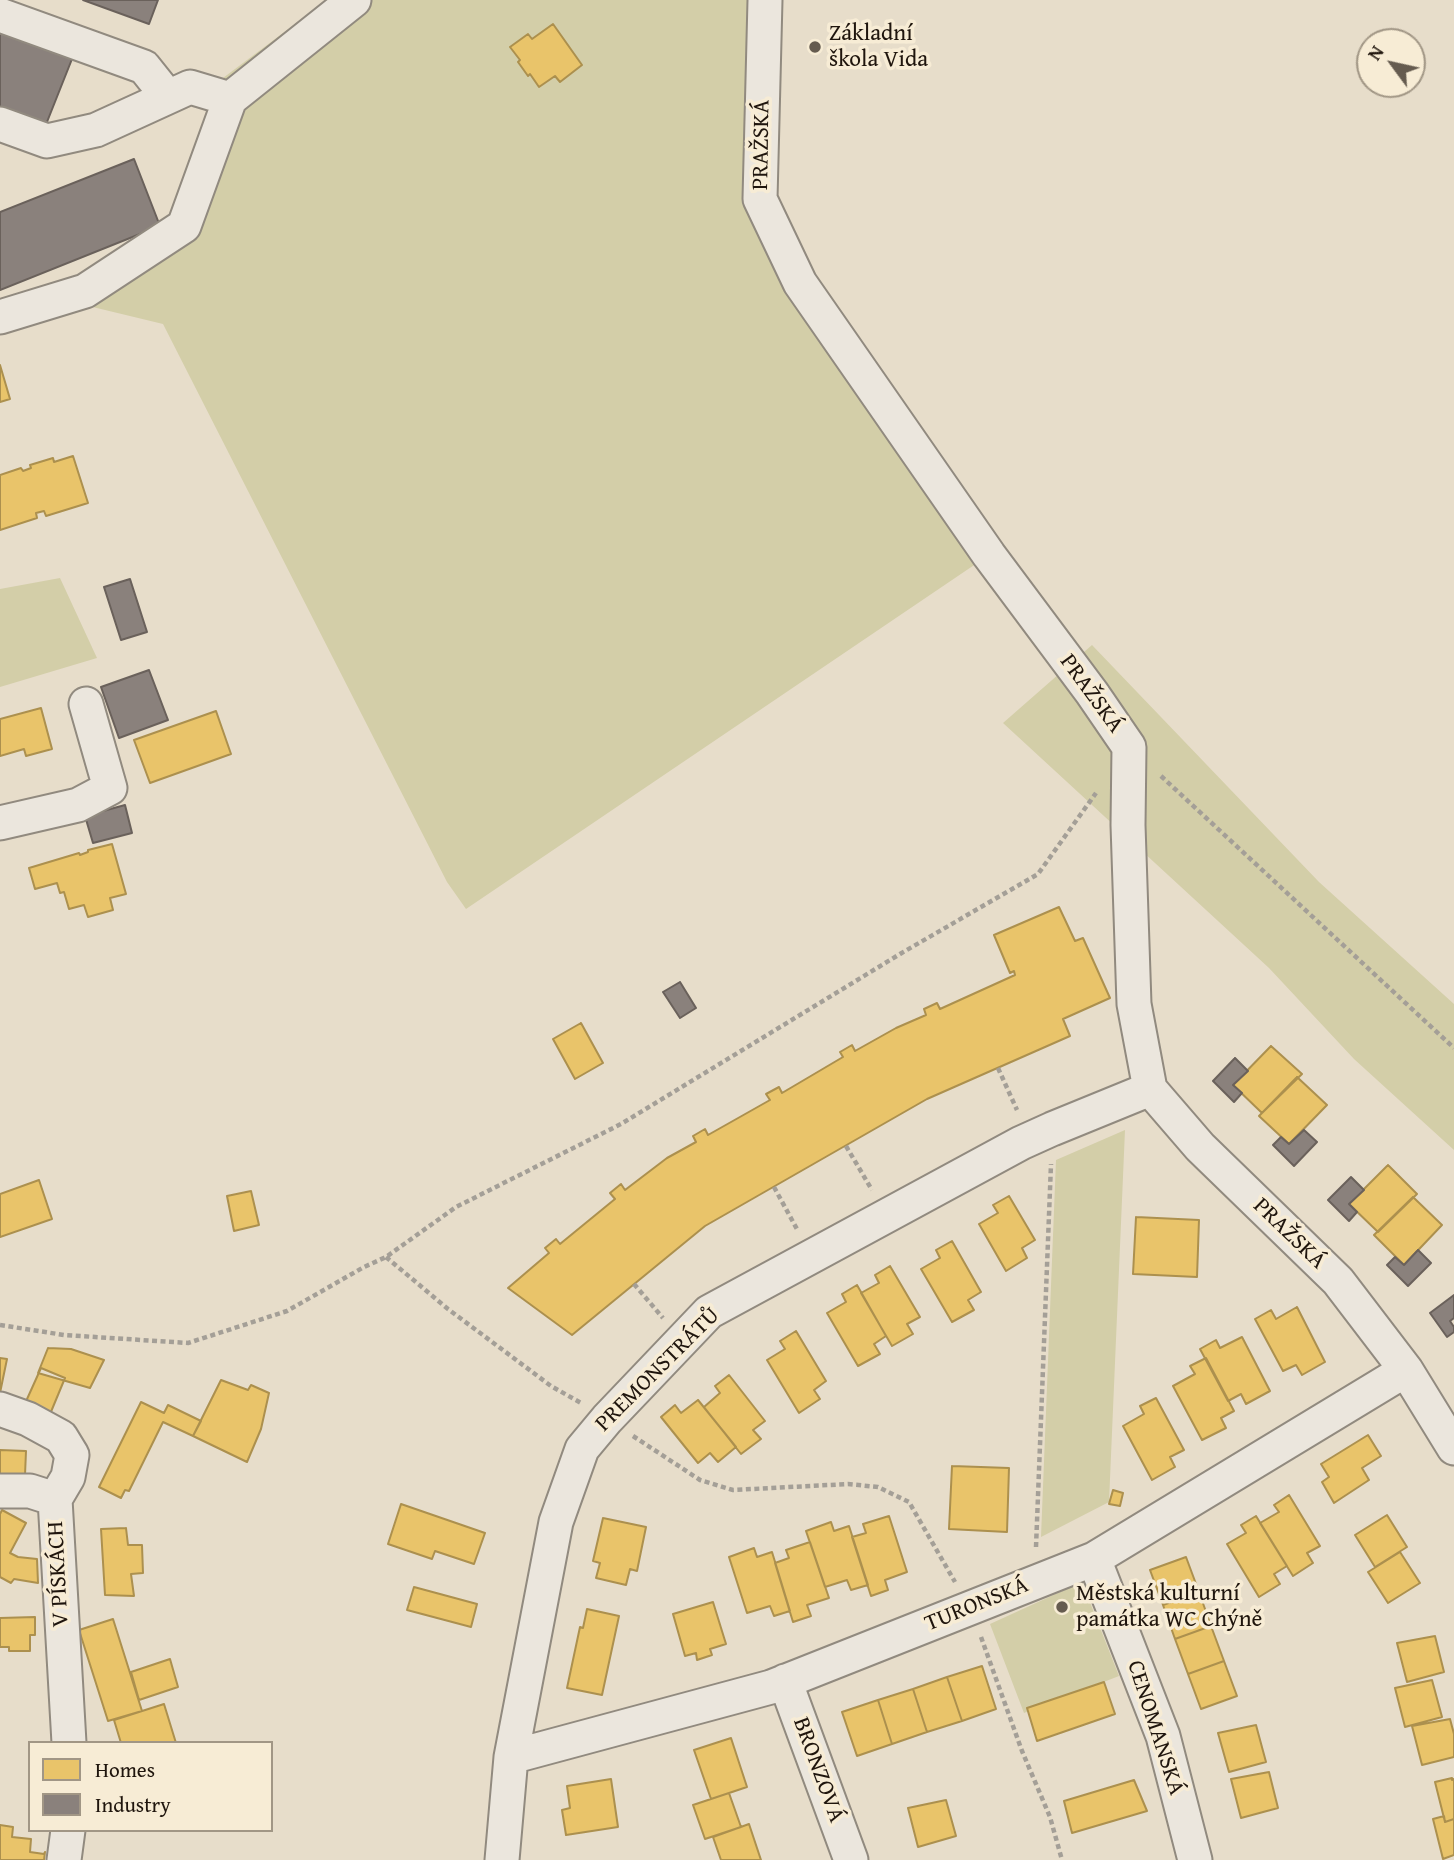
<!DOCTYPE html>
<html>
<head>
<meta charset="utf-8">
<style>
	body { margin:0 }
	#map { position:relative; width:1454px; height:1860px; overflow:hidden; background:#e7ddca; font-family:"Gentium Book Plus",serif }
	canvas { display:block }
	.legend { position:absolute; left:28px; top:1741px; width:245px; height:91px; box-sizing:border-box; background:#f7ecd5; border:2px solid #a19685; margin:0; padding:9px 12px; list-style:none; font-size:21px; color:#1f150d }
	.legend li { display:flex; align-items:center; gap:14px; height:35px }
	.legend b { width:35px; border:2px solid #a19685 }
	.north { position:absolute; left:1356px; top:28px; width:70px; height:70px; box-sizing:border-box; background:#f7ecd5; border:2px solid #a19685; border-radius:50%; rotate:303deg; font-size:19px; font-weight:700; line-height:28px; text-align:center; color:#1f150d }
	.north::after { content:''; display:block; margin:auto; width:24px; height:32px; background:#655b4f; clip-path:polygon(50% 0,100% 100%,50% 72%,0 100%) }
</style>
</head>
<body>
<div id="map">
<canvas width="1454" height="1860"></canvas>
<ul class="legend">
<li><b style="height:19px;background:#e9c46a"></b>Homes</li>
<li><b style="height:19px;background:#8a817c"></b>Industry</li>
</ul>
<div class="north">N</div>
</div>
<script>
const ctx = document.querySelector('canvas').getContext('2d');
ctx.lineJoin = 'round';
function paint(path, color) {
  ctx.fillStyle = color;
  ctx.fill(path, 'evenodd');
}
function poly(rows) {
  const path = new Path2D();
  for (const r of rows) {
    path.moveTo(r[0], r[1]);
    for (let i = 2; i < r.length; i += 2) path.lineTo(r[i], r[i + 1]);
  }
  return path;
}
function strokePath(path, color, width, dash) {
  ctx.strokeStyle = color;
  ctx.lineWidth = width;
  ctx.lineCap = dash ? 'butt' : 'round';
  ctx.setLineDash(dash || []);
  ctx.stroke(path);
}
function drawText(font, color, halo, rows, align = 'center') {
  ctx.font = font + ' "Gentium Book Plus",serif';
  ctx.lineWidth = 7;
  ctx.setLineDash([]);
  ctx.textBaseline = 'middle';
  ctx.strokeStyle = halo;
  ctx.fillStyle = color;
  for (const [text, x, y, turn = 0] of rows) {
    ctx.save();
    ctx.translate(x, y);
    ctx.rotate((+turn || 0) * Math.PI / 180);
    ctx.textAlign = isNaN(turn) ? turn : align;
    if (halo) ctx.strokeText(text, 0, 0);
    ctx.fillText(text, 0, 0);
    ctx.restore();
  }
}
paint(poly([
	[327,0,765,0,760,199,989,555,466,909,447,882,163,324,43,295,176,226,219,81],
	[60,578,97,658,0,687,0,589],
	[1092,645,1319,882,1454,1004,1454,1150,1354,1059,1269,968,1003,723],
	[1125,1130,1109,1502,1041,1537,1056,1160],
	[1082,1582,1119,1676,1024,1713,990,1624]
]), '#d3cea8');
const homes = poly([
	[553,24,582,65,560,82,555,76,539,87,530,74,528,76,518,62,520,60,510,47,528,34,532,39,553,24],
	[0,365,10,399,0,402,0,365],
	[73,456,88,503,46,516,44,511,36,513,37,518,0,530,0,475,21,468,23,471,31,468,30,465,53,458,54,462,73,456],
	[41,708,52,749,26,756,24,749,0,756,0,719,41,708],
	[216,711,231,754,150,783,134,740,216,711],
	[112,844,126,894,110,898,113,910,88,917,84,905,69,909,64,892,60,893,57,883,35,889,29,868,79,853,80,855,88,852,88,850,112,844],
	[1059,907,1075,941,1083,938,1110,998,1063,1019,1070,1036,927,1099,705,1226,572,1335,508,1288,549,1253,545,1248,556,1239,560,1244,615,1199,610,1193,621,1184,625,1190,667,1158,696,1142,693,1136,705,1129,708,1135,770,1100,766,1094,779,1087,782,1093,843,1057,840,1052,852,1045,855,1051,896,1028,926,1015,924,1009,937,1003,940,1009,1015,975,1014,971,1010,973,994,935,1059,907],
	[581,1023,603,1063,575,1079,553,1039,581,1023],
	[1271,1046,1302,1074,1262,1113,1233,1085,1271,1046],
	[1297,1077,1327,1105,1289,1144,1259,1116,1297,1077],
	[1388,1165,1417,1194,1378,1232,1349,1204,1388,1165],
	[39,1180,52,1219,0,1237,0,1194,39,1180],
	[251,1191,259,1225,234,1231,227,1196,251,1191],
	[1009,1196,1035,1240,1022,1248,1027,1258,1006,1271,979,1224,998,1213,993,1205,1009,1196],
	[1413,1197,1442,1225,1404,1265,1374,1235,1413,1197],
	[1136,1217,1199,1220,1197,1277,1133,1274,1136,1217],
	[952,1241,981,1292,968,1300,974,1310,952,1322,921,1269,940,1258,936,1250,952,1241],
	[890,1266,920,1317,907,1324,913,1334,892,1346,861,1293,879,1283,875,1275,890,1266],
	[857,1285,886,1336,874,1344,880,1354,858,1366,827,1313,846,1302,842,1294,857,1285],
	[1297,1307,1325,1362,1302,1375,1296,1365,1283,1371,1255,1319,1271,1310,1276,1319,1297,1307],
	[796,1331,826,1381,814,1390,820,1399,799,1413,767,1360,785,1349,780,1341,796,1331],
	[1242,1337,1270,1391,1246,1404,1241,1394,1228,1401,1200,1349,1216,1340,1220,1348,1242,1337],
	[48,1348,71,1349,104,1360,90,1388,38,1373,48,1348],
	[0,1358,7,1359,0,1393,0,1358],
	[1206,1358,1234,1411,1221,1418,1226,1428,1202,1440,1173,1386,1195,1374,1190,1366,1206,1358],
	[41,1368,65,1378,48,1419,23,1408,41,1368],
	[729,1375,765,1421,753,1430,761,1439,741,1454,704,1407,720,1393,715,1386,729,1375],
	[221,1380,248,1390,251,1385,269,1393,261,1429,247,1462,193,1436,221,1380],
	[1156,1398,1184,1450,1170,1457,1175,1467,1152,1480,1123,1426,1144,1414,1140,1406,1156,1398],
	[698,1400,736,1447,718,1462,710,1453,698,1463,661,1417,675,1405,681,1413,698,1400],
	[141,1402,164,1413,168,1405,201,1421,193,1436,163,1422,129,1491,125,1490,121,1498,99,1487,141,1402],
	[1368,1435,1381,1456,1362,1468,1369,1480,1334,1503,1322,1482,1329,1477,1321,1464,1368,1435],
	[0,1450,26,1451,25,1475,0,1476,0,1450],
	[952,1466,1009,1468,1007,1532,949,1529,952,1466],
	[1113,1490,1123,1493,1120,1506,1109,1504,1113,1490],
	[1289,1495,1320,1546,1307,1553,1313,1563,1293,1576,1260,1523,1279,1512,1274,1505,1289,1495],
	[401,1504,485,1533,474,1564,435,1551,432,1559,388,1544,401,1504],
	[2,1510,26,1523,10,1553,18,1557,37,1559,38,1583,14,1579,11,1583,0,1577,0,1514,2,1510],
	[1387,1515,1407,1547,1375,1567,1355,1535,1387,1515],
	[889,1516,907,1572,885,1580,888,1590,871,1596,852,1537,866,1533,863,1524,889,1516],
	[1256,1516,1287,1566,1274,1574,1280,1584,1259,1597,1227,1544,1246,1533,1241,1525,1256,1516],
	[603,1518,646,1527,637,1571,630,1569,626,1585,596,1578,600,1563,593,1561,603,1518],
	[831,1522,834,1531,849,1526,868,1585,851,1590,847,1580,825,1587,806,1531,831,1522],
	[126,1528,128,1545,142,1545,143,1573,131,1574,134,1596,105,1595,101,1529,126,1528],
	[810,1542,829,1598,807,1605,811,1616,793,1622,775,1563,789,1558,786,1550,810,1542],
	[754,1548,757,1557,772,1552,790,1611,774,1616,770,1606,747,1613,729,1557,754,1548],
	[1400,1552,1420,1583,1388,1603,1368,1572,1400,1552],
	[1186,1557,1199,1592,1163,1605,1150,1570,1186,1557],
	[414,1587,477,1604,471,1627,407,1610,414,1587],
	[1199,1592,1211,1626,1175,1639,1163,1605,1199,1592],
	[713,1602,726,1644,710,1649,712,1655,697,1660,696,1653,685,1656,673,1614,713,1602],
	[587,1609,619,1616,602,1695,567,1688,580,1627,583,1628,587,1609],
	[35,1617,35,1635,30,1635,30,1651,9,1651,9,1647,0,1647,0,1618,35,1617],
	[113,1619,142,1711,108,1721,79,1630,113,1619],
	[1211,1626,1224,1661,1188,1674,1175,1639,1211,1626],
	[1435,1636,1444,1672,1407,1682,1397,1643,1435,1636],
	[170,1659,178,1687,139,1700,131,1672,170,1659],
	[1224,1661,1237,1696,1201,1709,1188,1674,1224,1661],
	[982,1666,996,1709,962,1721,947,1677,982,1666],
	[947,1677,962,1721,927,1732,913,1689,947,1677],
	[1432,1680,1442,1717,1405,1727,1395,1688,1432,1680],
	[1104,1682,1115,1714,1037,1741,1027,1708,1104,1682],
	[913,1689,927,1732,892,1744,878,1700,913,1689],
	[878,1700,892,1744,857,1756,842,1712,878,1700],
	[164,1704,176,1743,121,1743,114,1720,164,1704],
	[1450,1719,1454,1734,1454,1757,1422,1765,1412,1726,1450,1719],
	[1256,1725,1266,1762,1229,1772,1218,1733,1256,1725],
	[731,1738,747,1787,711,1799,694,1750,731,1738],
	[1269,1772,1278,1808,1241,1818,1231,1779,1269,1772],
	[1452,1778,1452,1780,1454,1779,1454,1819,1445,1822,1435,1782,1452,1778],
	[611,1779,618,1827,566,1835,562,1810,570,1808,567,1786,611,1779],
	[1134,1780,1147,1811,1072,1833,1064,1801,1134,1780],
	[729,1793,741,1827,705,1839,693,1805,729,1793],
	[946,1800,956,1836,918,1847,908,1808,946,1800],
	[1444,1816,1445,1822,1454,1819,1454,1855,1443,1859,1433,1819,1444,1816],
	[749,1824,761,1860,721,1860,713,1837,749,1824],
	[0,1825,13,1827,12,1837,31,1839,30,1852,44,1854,45,1852,44,1860,0,1860,0,1825]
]);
paint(homes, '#e9c46a');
strokePath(homes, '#ac904e', 2);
const industry = poly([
	[83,0,158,0,149,24,83,0],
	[0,32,72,59,45,127,0,110,0,32],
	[134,159,160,226,0,290,0,212,134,159],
	[130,579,147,632,121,640,104,587,130,579],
	[149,670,168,720,119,738,101,687,149,670],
	[125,805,132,833,93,843,85,816,125,805],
	[680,982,696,1008,680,1018,663,992,680,982],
	[1235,1058,1248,1071,1233,1085,1242,1093,1234,1102,1213,1081,1235,1058],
	[1304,1130,1317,1142,1294,1166,1273,1145,1281,1137,1289,1144,1304,1130],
	[1351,1177,1364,1190,1349,1204,1357,1212,1349,1221,1328,1200,1351,1177],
	[1418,1250,1431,1263,1408,1286,1387,1265,1395,1257,1404,1265,1418,1250],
	[1454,1295,1454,1318,1450,1321,1454,1327,1454,1332,1447,1337,1430,1313,1454,1295]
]);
paint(industry, '#8a817c');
strokePath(industry, '#6a615b', 2);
const minor = poly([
	[765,0,760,199,800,283,989,555,1092,693,1129,747,1128,825,1134,1004,1150,1089,1200,1147,1338,1281,1406,1370,1454,1448],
	[0,15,144,67,168,97],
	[0,124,47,141,96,130,190,87,230,99],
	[0,317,85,291,184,226,230,99,354,0],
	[0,823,78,805,110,788,86,704],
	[0,1409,28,1419,61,1437,72,1455,68,1477,55,1499,69,1743],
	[0,1491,30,1491,55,1499],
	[1094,1559,1163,1736,1195,1860],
	[785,1681,851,1860],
	[511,1757,771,1687,1094,1559,1406,1370],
	[64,1860,68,1830],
	[502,1860,511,1757,556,1522,582,1449,607,1419,709,1312,1021,1143,1052,1129,1150,1089]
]);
strokePath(minor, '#918a7f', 37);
strokePath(poly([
	[1161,776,1454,1048],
	[998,1068,1017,1110],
	[846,1146,872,1190],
	[774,1187,798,1231],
	[386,1257,448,1309,551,1386,581,1403],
	[634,1284,663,1318],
	[0,1325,64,1335,188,1343,287,1311,364,1267,386,1257,456,1207,621,1124,900,954,1038,874,1096,793],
	[633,1436,700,1480,733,1490,848,1484,878,1487,909,1502,955,1582],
	[1036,1547,1051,1164],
	[981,1637,1022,1751,1050,1817,1062,1860]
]), '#a49f97', 4.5, [5, 3.5]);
strokePath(minor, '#ebe6dd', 33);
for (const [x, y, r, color] of [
	[815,47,7,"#655b4f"],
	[1062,1607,7,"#655b4f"]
]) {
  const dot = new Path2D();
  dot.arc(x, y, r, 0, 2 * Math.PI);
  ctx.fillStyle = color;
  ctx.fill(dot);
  strokePath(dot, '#f7ecd5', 2.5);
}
drawText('23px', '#1f150d', '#f7ecd5', [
	["Základní",829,34],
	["škola Vida",829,60],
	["Městská kulturní",1076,1594],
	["památka WC Chýně",1076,1620]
], 'left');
drawText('23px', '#1f150d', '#f7ecd5', [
	["PRAŽSKÁ",762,145,-89],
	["PRAŽSKÁ",1091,694,54],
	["PRAŽSKÁ",1289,1234,44],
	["PREMONSTRÁTŮ",658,1370,-45],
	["V PÍSKÁCH",59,1574,-93],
	["TURONSKÁ",977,1605,-22],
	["CENOMANSKÁ",1155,1728,72],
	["BRONZOVÁ",818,1770,70]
]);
</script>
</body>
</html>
